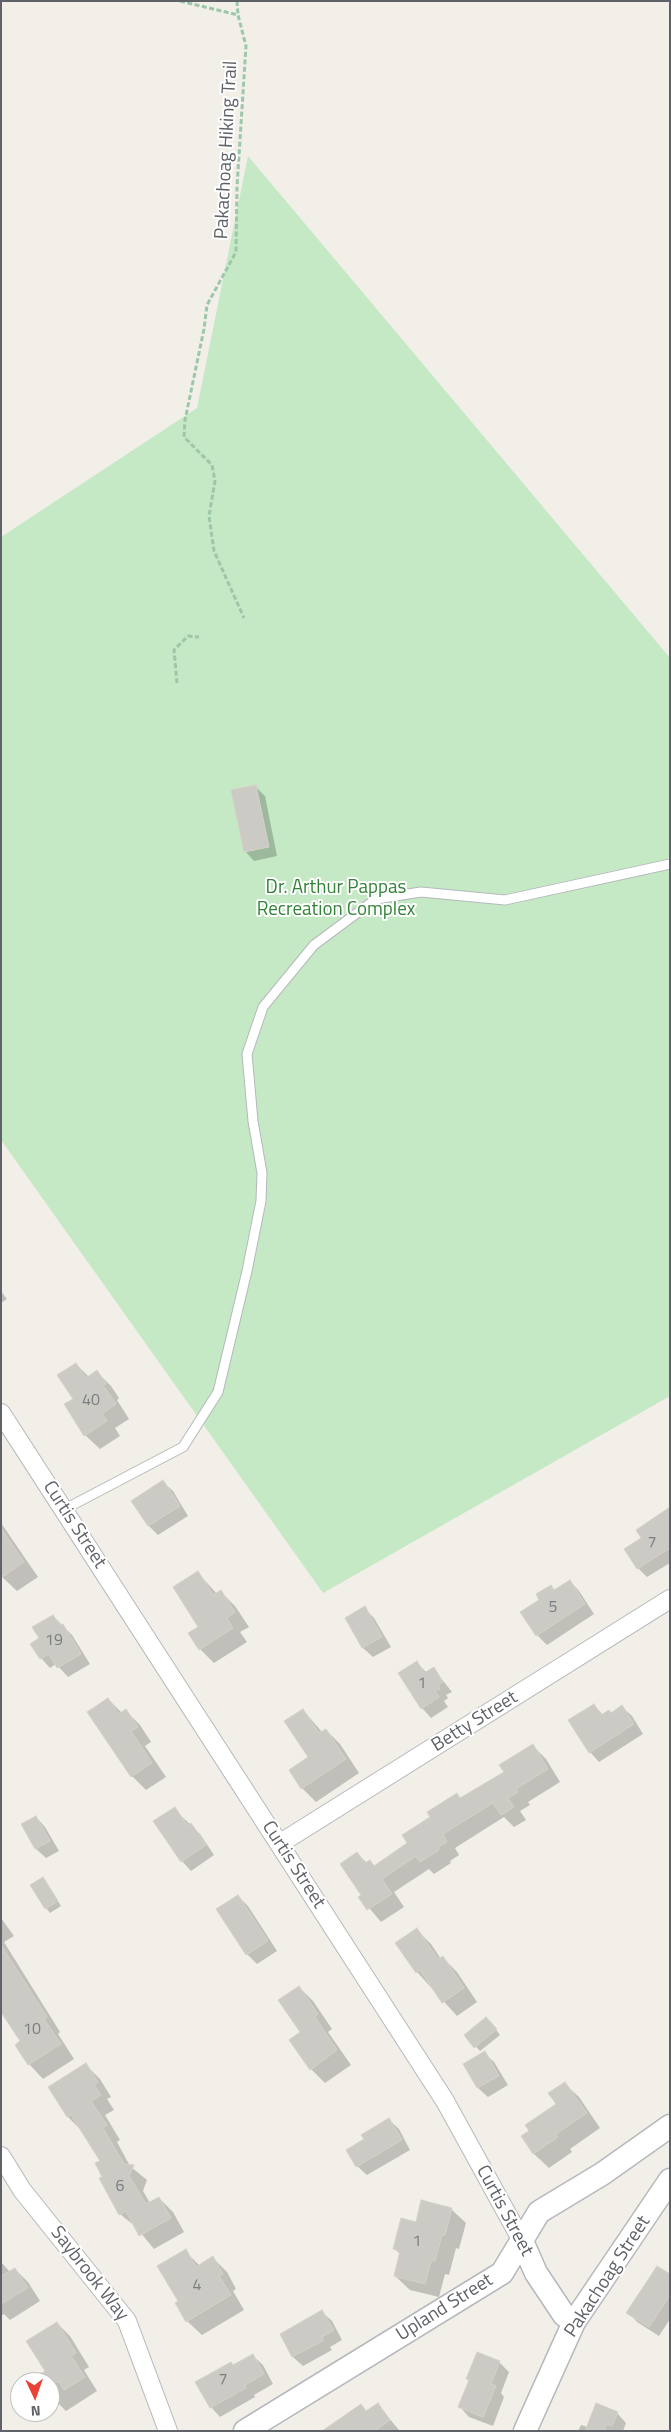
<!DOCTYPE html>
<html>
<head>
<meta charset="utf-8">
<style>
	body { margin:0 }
	#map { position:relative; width:671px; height:2432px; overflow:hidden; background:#f1efe8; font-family:"Titillium Web",sans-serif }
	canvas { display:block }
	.frame { position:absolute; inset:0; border:2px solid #5f6368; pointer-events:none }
	.north { position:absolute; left:10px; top:2372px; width:50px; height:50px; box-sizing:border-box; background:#fff; border:1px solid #bfc1c3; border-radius:50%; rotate:177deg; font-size:14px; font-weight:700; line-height:20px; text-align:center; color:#5f6368 }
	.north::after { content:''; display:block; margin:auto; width:18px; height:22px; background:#ea4335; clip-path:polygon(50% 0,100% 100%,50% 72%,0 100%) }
</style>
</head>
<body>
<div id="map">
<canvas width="671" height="2432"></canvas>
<div class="frame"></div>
<div class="north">N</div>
</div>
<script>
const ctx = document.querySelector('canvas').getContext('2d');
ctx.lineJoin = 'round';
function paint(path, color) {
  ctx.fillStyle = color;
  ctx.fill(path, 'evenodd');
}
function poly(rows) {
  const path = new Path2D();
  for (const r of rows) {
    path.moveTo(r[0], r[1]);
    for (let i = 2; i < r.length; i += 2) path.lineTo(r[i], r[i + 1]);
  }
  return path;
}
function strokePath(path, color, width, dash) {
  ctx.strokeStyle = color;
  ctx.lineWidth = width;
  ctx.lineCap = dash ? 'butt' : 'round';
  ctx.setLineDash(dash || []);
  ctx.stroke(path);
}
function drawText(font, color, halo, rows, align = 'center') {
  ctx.font = font + ' "Titillium Web",sans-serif';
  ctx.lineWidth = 4;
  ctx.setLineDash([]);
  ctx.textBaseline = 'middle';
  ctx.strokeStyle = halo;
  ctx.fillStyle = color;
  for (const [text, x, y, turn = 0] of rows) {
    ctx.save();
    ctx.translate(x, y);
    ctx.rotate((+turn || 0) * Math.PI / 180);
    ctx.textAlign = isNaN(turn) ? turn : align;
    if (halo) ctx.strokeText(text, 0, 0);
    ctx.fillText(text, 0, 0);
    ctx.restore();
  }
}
paint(poly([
	[248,156,670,658,670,1396,323,1593,1,1140,1,537,197,408]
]), '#c5e8c5');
paint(poly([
	[255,786,265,796,277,856,254,861,245,851],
	[1,1291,7,1299,1,1303],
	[76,1364,89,1377,97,1372,111,1386,119,1398,117,1400,129,1419,115,1428,120,1436,100,1449,85,1435,74,1399],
	[163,1482,173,1491,188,1516,158,1535,148,1525],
	[670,1513,670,1563,647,1577,638,1568,643,1538],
	[1,1523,38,1577,17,1591,1,1576],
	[198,1573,217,1594,221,1592,235,1606,249,1627,240,1632,247,1642,214,1663,200,1649],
	[570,1581,579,1591,594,1614,547,1645,537,1635,541,1600,550,1586,555,1591],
	[364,1608,374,1618,391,1647,373,1657,363,1648,347,1618],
	[53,1616,72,1635,90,1664,68,1677,56,1664,50,1668,41,1658,41,1639],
	[417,1663,427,1673,433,1668,452,1692,446,1695,448,1698,444,1701,448,1707,431,1718,422,1708],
	[108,1699,122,1713,126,1711,140,1725,151,1742,145,1746,166,1777,146,1790,132,1776],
	[594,1705,603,1715,612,1714,622,1707,632,1716,643,1734,599,1762,590,1752],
	[303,1710,322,1732,326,1730,340,1744,359,1773,316,1802,302,1788,310,1758],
	[533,1746,546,1759,560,1782,528,1802,530,1805,520,1811,526,1820,514,1827,504,1817,455,1848,459,1855,450,1861,451,1863,434,1874,429,1869,394,1892,404,1907,381,1922,360,1897,362,1896,357,1853,367,1863,370,1861,375,1867,409,1843,460,1799,505,1772],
	[174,1809,200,1834,214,1855,191,1871,182,1861],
	[36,1817,45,1827,59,1851,46,1858,36,1849,23,1825],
	[43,1878,61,1906,50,1913,46,1908],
	[238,1896,248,1906,277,1951,257,1964,247,1954],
	[1,1918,14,1936,4,1942,60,2032,58,2034,74,2059,43,2079,29,2064,16,2045,22,2042,1,1989],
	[417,1930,431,1944,441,1959,443,1958,457,1972,477,2002,457,2016,417,1972],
	[299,1987,313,2001,332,2029,328,2032,351,2065,325,2083,311,2069,302,2033],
	[491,2023,500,2035,480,2051,465,2035],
	[484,2053,494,2062,508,2085,488,2097,478,2088,464,2064],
	[86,2065,100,2079,111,2097,107,2099,114,2110,105,2115,120,2140,117,2142,130,2166,147,2180,143,2191,150,2203,159,2198,173,2212,184,2232,154,2249,136,2227,120,2214,104,2177,101,2161,83,2132,68,2117,50,2087],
	[564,2083,579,2097,600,2128,570,2149,572,2152,549,2168,534,2154,523,2137,557,2105],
	[389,2120,399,2129,410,2150,367,2175,357,2166],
	[451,2209,466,2223,459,2249,456,2248,449,2275,445,2274,439,2297,410,2290,395,2276,400,2254,395,2249,417,2223],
	[185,2251,200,2266,213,2258,227,2272,236,2289,233,2291,244,2310,202,2335,187,2321,180,2301],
	[1,2262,10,2272,15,2269,28,2282,40,2301,10,2320,4,2314,1,2316],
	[670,2275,670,2319,659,2336,637,2322,628,2312],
	[322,2312,332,2321,342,2340,330,2347,332,2350,303,2366,293,2357,281,2335],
	[57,2323,70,2336,89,2367,84,2370,97,2391,66,2411,58,2403,50,2409,50,2382,31,2382,47,2372],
	[253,2356,263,2365,273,2384,254,2395,255,2397,220,2417,211,2407,234,2366],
	[499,2362,509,2372,501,2393,504,2397,493,2426,469,2417,460,2407,470,2381,467,2378],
	[378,2405,399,2430,332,2431,361,2406,367,2412],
	[617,2413,626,2423,623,2431,578,2431,581,2425,588,2427]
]), '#0003');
const building = poly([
	[256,785,269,847,244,852,231,790,256,785],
	[76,1363,86,1378,97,1370,106,1384,103,1385,116,1404,102,1414,107,1421,84,1436,64,1404,73,1399,57,1375,76,1363],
	[163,1480,180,1506,148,1526,131,1501,163,1480],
	[670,1507,670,1548,637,1569,624,1549,641,1538,636,1530,670,1507],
	[1,1528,24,1562,1,1578,1,1528],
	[198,1571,213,1595,221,1590,235,1612,227,1618,233,1628,199,1650,188,1633,198,1627,173,1587,198,1571],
	[570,1580,585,1604,536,1636,520,1612,539,1600,536,1594,551,1585,554,1590,570,1580],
	[365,1606,382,1637,362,1648,345,1618,365,1606],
	[53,1615,60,1625,63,1624,81,1654,57,1668,49,1654,40,1659,30,1644,39,1638,32,1627,53,1615],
	[417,1661,424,1673,434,1667,443,1682,438,1685,440,1689,435,1691,439,1697,421,1709,398,1673,417,1661],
	[108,1698,119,1714,126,1709,138,1727,131,1731,152,1763,131,1777,87,1712,108,1698],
	[594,1704,601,1715,609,1710,611,1713,622,1705,634,1724,589,1753,568,1720,594,1704],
	[303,1709,319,1733,326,1729,346,1759,301,1789,289,1770,308,1757,284,1721,303,1709],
	[533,1744,548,1769,516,1789,518,1792,508,1798,514,1807,501,1815,493,1803,443,1834,447,1842,438,1847,439,1850,420,1862,416,1856,382,1879,392,1894,367,1910,358,1897,361,1895,340,1864,357,1852,365,1863,370,1860,374,1866,407,1843,402,1835,430,1817,427,1812,457,1793,460,1798,504,1772,499,1765,533,1744],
	[175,1807,187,1825,191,1823,206,1845,181,1862,153,1821,175,1807],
	[36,1816,50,1841,35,1849,21,1824,36,1816],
	[43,1877,58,1901,45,1909,30,1885,43,1877],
	[238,1895,268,1941,246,1955,216,1909,238,1895],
	[417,1928,438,1959,443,1956,464,1988,442,2003,420,1970,416,1973,395,1943,417,1928],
	[1,1945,47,2017,44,2019,61,2044,28,2065,15,2045,20,2041,1,2012,1,1945],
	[299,1986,318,2014,315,2017,337,2050,310,2070,289,2040,300,2032,278,2000,299,1986],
	[486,2017,497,2029,474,2048,464,2035,486,2017],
	[485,2051,499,2076,477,2088,463,2064,485,2051],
	[86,2063,98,2082,94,2085,101,2095,91,2101,107,2125,103,2128,124,2164,134,2165,129,2176,146,2204,159,2197,171,2218,139,2236,126,2211,119,2215,99,2178,102,2177,95,2163,100,2161,71,2115,67,2117,48,2087,86,2063],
	[565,2082,587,2113,556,2134,558,2137,533,2154,521,2136,529,2131,525,2125,556,2104,548,2093,565,2082],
	[389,2118,402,2140,356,2167,346,2150,364,2139,361,2135,389,2118],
	[421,2200,452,2208,445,2235,442,2235,435,2261,431,2261,425,2284,394,2276,400,2251,393,2249,401,2218,416,2222,421,2200],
	[186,2249,196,2267,213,2256,223,2274,219,2276,231,2295,186,2322,175,2303,178,2301,157,2266,186,2249],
	[657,2266,670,2274,670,2295,649,2327,626,2313,657,2266],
	[15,2268,28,2288,1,2304,1,2276,15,2268],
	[322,2310,334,2330,322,2337,324,2340,292,2357,280,2334,322,2310],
	[57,2322,76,2353,71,2356,85,2377,64,2390,59,2382,28,2382,45,2371,26,2341,57,2322],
	[477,2352,500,2361,491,2384,496,2386,483,2417,458,2407,469,2380,466,2379,477,2352],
	[253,2354,264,2374,245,2385,246,2388,210,2408,195,2382,231,2362,233,2365,253,2354],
	[378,2403,390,2420,375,2431,322,2431,361,2404,366,2411,378,2403],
	[596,2403,618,2412,612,2426,607,2424,604,2431,585,2431,596,2403]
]);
paint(building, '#cccac5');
strokePath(building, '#d6d1c6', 1);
const service = poly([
	[63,1510,183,1447,218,1392,247,1271,261,1201,262,1173,253,1121,247,1054,263,1007,314,945,376,899,421,892,505,900,670,864]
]);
const minor = poly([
	[1,1413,445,2101,522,2241],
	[279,1844,670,1599],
	[1,2156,22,2190,127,2321,168,2431]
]);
const tertiary = poly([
	[522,2241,536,2273,564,2315,574,2322],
	[245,2431,502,2273,539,2212,602,2174,670,2126],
	[525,2431,574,2322,670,2180]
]);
strokePath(service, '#b5b8bc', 11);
strokePath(minor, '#b5b8bc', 20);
strokePath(tertiary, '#b5b8bc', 25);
strokePath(poly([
	[180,1,238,15,246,46,237,187,236,252,207,305,204,329,185,420,184,437,212,465,215,481,209,516,214,551,244,618],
	[237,1,238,15],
	[177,683,174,650,188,636,199,637]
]), '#9cc7a9', 3, [5, 2.5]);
strokePath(service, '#fff', 9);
strokePath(minor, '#fff', 18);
strokePath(tertiary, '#fff', 22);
drawText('16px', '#7a7d7f', null, [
	["40",91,1401],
	["7",652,1543],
	["5",553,1608],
	["19",54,1641],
	["1",422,1684],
	["10",32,2030],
	["6",120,2187],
	["1",417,2242],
	["4",197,2286],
	["7",223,2380]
]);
drawText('19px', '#5f6368', '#fff', [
	["Pakachoag Hiking Trail",227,150,-87],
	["Curtis Street",74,1525,57],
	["Betty Street",475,1722,-32],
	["Curtis Street",293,1865,57],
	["Curtis Street",504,2211,62],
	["Saybrook Way",89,2274,52],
	["Pakachoag Street",608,2277,-57],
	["Upland Street",445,2308,-32]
]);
drawText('19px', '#348238', '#fff', [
	["Dr. Arthur Pappas",336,888],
	["Recreation Complex",336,910]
]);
</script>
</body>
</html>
